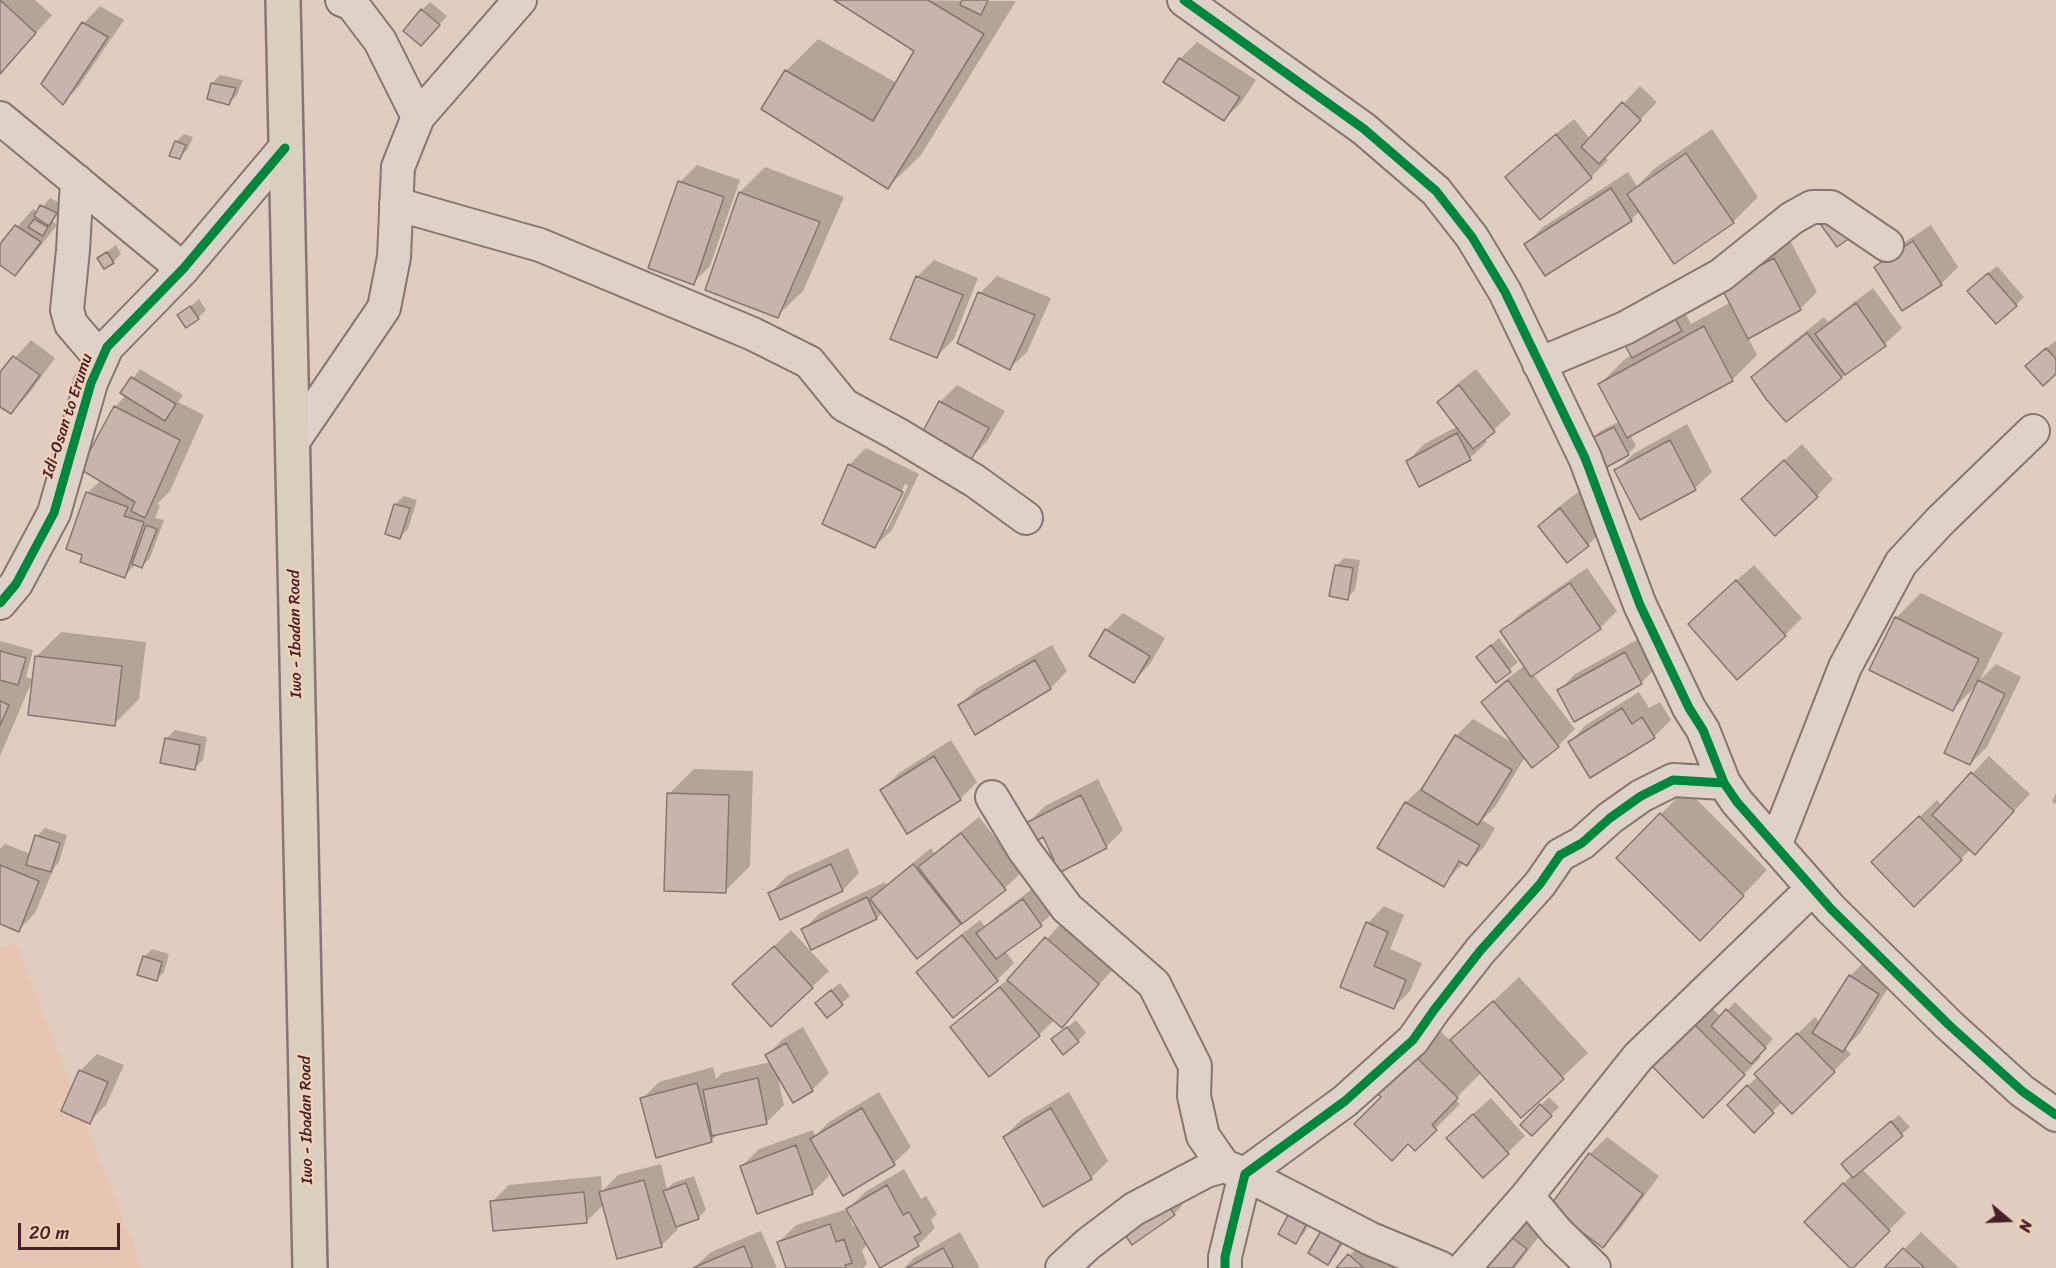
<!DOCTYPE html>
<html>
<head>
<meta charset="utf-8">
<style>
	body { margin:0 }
	#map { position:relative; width:2056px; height:1268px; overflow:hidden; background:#e1cdbf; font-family:Sriracha,sans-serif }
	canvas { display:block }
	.north { position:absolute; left:1978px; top:1190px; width:60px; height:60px; -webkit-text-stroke:4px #f0d3b6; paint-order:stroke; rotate:109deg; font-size:16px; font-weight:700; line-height:24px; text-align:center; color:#4a1f2b }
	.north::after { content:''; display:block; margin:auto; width:21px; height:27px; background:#4a1f2b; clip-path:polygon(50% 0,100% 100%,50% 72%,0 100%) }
	.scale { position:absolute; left:18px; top:1223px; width:102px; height:27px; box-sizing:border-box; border:3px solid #4a1f2b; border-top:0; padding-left:8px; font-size:18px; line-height:21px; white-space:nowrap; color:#4a1f2b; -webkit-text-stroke:4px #f0d3b6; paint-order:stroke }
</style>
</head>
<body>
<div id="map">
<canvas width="2056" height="1268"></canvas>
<div class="north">N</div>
<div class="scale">20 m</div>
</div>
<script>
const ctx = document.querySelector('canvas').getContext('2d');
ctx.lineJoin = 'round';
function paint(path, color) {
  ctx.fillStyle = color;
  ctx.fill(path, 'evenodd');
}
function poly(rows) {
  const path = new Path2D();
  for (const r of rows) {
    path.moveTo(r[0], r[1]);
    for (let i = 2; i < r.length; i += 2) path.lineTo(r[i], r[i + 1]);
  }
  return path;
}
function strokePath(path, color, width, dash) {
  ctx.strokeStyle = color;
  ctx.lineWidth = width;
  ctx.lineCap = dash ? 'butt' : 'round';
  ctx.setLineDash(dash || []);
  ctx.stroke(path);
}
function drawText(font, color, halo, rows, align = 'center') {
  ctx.font = font + ' Sriracha,sans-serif';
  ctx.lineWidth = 4.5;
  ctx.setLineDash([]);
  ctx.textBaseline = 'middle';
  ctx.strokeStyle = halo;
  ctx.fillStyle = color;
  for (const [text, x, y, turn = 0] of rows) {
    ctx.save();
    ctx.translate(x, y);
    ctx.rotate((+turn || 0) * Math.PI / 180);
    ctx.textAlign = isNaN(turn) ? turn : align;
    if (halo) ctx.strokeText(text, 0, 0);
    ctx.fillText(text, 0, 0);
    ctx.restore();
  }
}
paint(poly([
	[16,943,142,1268,0,1268,0,947]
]), '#e6c6b2');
paint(poly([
	[0,0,35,0,52,15,0,73],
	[836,0,1016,1,921,155,888,187,786,71,818,39,897,83,916,51],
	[430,2,447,16,429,36,422,10],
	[100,6,124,20,79,86,63,103,43,84,84,23],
	[1197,42,1256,80,1241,103,1224,119,1180,59],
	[220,75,243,80,237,95,229,103,212,83],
	[1640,86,1657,102,1605,157,1608,160,1591,177,1507,177,1524,160,1574,119,1590,139],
	[1712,129,1758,197,1733,222,1640,211,1631,220,1526,244,1543,227,1628,172,1637,186,1654,169],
	[184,134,193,137,188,149,180,157,176,142],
	[697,165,740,180,710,266,693,283,680,182],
	[765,167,844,197,803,291,777,316,707,289,740,192],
	[50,198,63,205,54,218,53,222,57,225,32,257,15,274,0,263,0,246,33,209,38,212],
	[1931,225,1958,267,1941,284,1876,267,1893,250],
	[1791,242,1817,292,1800,309,1748,337,1757,355,1732,380,1630,435,1636,446,1628,454,1592,440,1600,431,1620,421,1600,384,1625,359,1632,355,1680,304,1691,324,1731,302,1740,270],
	[116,245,121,254,113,262,99,258],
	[934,260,978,278,954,339,937,356,917,277],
	[1997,266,2024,297,2016,305,1977,283],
	[997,276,1051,298,1027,352,1010,368,980,293],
	[1873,288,1902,328,1885,344,1786,420,1753,377,1770,360,1824,317,1828,322],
	[199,299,206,310,198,318,179,316],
	[31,340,55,358,28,395,11,412,0,406,0,375],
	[2055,341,2056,342,2056,372,2035,358],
	[140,369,183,395,178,402,204,415,170,491,157,504,160,505,155,518,164,520,150,558,142,566,136,564,124,576,87,493,101,480,115,407,126,395,122,393],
	[1476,369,1511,414,1485,438,1487,442,1470,458,1408,461,1424,444,1458,426,1439,402,1456,385],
	[957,385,1005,411,987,441,971,458,925,430,940,402],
	[1687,424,1712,472,1695,488,1640,518,1616,471,1633,454],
	[1802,444,1833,479,1817,496,1760,483],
	[866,448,919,474,892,530,875,546,824,523,849,465],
	[905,484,908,486,887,529,883,529],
	[1578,492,1605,528,1588,545,1567,561,1540,526,1556,509],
	[404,496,417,500,408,529,400,537,395,504],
	[1344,558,1360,560,1355,590,1347,598,1336,566],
	[1754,565,1802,618,1785,635,1707,607],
	[1587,568,1617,611,1600,628,1533,674,1575,729,1558,746,1532,766,1525,757,1495,807,1482,820,1495,828,1484,847,1467,864,1464,862,1443,885,1380,848,1406,802,1423,786,1425,787,1456,736,1473,719,1515,744,1483,702,1499,685,1525,665,1502,632,1519,615],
	[1921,593,2003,633,1980,680,1996,664,2021,677,1987,747,1970,764,1977,685,1953,709,1896,618],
	[1123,613,1165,638,1150,664,1134,681,1106,630],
	[61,632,146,642,139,699,114,724,32,681,0,756,0,641,33,650,26,677,34,680,36,657],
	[1642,637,1658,666,1641,683,1559,691,1575,674],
	[1499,638,1518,662,1497,681,1478,657],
	[1052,645,1067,671,1051,688,960,705,977,688],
	[1639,692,1649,708,1660,702,1671,720,1654,737,1570,742,1586,725],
	[175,730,207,737,203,760,194,768,166,739],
	[951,740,977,782,960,799,882,790,899,773],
	[1989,756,2030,794,1991,836,1971,849,1914,905,1890,846,1937,800,1942,806],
	[694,769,753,771,750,866,725,891,669,794],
	[1098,779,1123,830,1106,847,1048,863,1054,857,1044,835,1028,823,1045,806],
	[1686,789,1767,870,1725,914,1661,814],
	[2056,793,2056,804,2052,802],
	[979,817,1022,872,1005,888,917,957,882,912,877,918,812,948,803,930,820,913,885,882,886,885,931,848,934,853],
	[45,828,67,835,59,862,54,868,35,913,19,930,0,922,0,849,5,844,31,854,37,836],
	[848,848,859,873,843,890,781,918,770,893,787,876],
	[1040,883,1058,908,1041,924,1005,951,1014,963,997,980,954,1016,918,972,935,955,980,920,985,927,995,917],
	[1384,906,1404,915,1390,949,1422,963,1410,991,1393,1008,1342,987,1368,923],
	[1063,921,1115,967,1062,1026,1055,1019,1039,1035,952,1027,969,1011,1018,971],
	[791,930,829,971,812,987,751,968],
	[152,949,169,954,164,972,156,980,144,957],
	[1867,959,1895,977,1860,1033,1845,1048,1851,1054,1792,1112,1782,1102,1754,1131,1729,1105,1758,1076,1756,1074,1815,1017,1820,1023,1850,976],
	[1519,977,1588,1053,1521,1116,1482,1072,1455,1099,1460,1104,1415,1149,1383,1097,1437,1028,1451,1041],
	[840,983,850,996,827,1016,825,995],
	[1735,1002,1773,1039,1758,1055,1761,1057,1703,1116,1650,1062,1708,1004,1721,1017],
	[1076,1020,1086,1033,1078,1041,1053,1039],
	[803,1027,829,1073,813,1089,794,1101,777,1074,784,1105,767,1122,719,1133,711,1141,642,1099,659,1082,713,1067,716,1079,722,1073,771,1062,767,1055,784,1038],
	[97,1054,124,1065,106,1105,89,1122,80,1071],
	[879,1092,911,1147,894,1163,824,1164,829,1176,812,1193,742,1166,759,1149,813,1130,815,1136,829,1122],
	[1069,1092,1108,1161,1091,1178,1004,1137,1021,1120],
	[1549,1097,1559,1107,1532,1134,1522,1125],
	[1491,1098,1525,1136,1483,1176,1465,1121],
	[1899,1115,1910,1127,1862,1169,1906,1213,1852,1268,1806,1222,1852,1175,1851,1156],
	[1607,1137,1659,1176,1620,1229,1603,1246,1590,1154],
	[661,1164,667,1189,673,1183,694,1176,706,1210,698,1218,677,1225,678,1229,661,1246,604,1204,586,1222,492,1202,509,1185,601,1176,602,1191,618,1175],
	[904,1169,921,1199,926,1196,937,1214,931,1220,935,1228,918,1245,868,1244,862,1250,867,1264,863,1268,787,1268,779,1242,796,1225,848,1209,865,1192],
	[849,1214,857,1225,853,1226],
	[1172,1192,1182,1206,1174,1214,1132,1243],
	[1297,1208,1313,1216,1304,1234,1295,1242,1289,1216],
	[1524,1217,1543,1231,1515,1268,1481,1268],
	[1352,1228,1336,1255,1328,1263,1310,1252],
	[761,1231,777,1268,694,1268,711,1252],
	[960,1232,980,1268,904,1268,914,1258],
	[1921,1232,1959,1268,1886,1268],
	[1366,1238,1401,1268,1338,1268]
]), '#0003');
const building = poly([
	[0,0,36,33,0,74,0,0],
	[834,0,928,0,984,34,888,189,761,109,785,70,873,121,914,51,834,0],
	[962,0,988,0,981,15,960,5,962,0],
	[421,9,440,25,421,46,403,31,421,9],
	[82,22,108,37,63,105,41,84,82,22],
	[1179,58,1240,97,1224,121,1163,82,1179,58],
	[211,83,236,88,229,105,207,99,211,83],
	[1622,102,1641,120,1599,164,1581,147,1622,102],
	[1556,134,1592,178,1540,220,1505,177,1556,134],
	[175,141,186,145,180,159,169,156,175,141],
	[1686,153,1734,223,1674,264,1627,194,1686,153],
	[678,181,724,197,694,285,648,268,678,181],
	[1611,188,1632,221,1545,276,1524,244,1611,188],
	[739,192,820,222,778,318,705,290,739,192],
	[40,205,57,213,49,226,34,216,40,205],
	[1834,216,1850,238,1837,247,1821,225,1834,216],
	[34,219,48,227,43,236,28,227,34,219],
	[15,225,41,242,15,276,0,265,0,244,15,225],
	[1913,241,1942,285,1902,311,1874,267,1913,241],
	[107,252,114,263,104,269,97,258,107,252],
	[1774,258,1801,310,1748,339,1721,287,1774,258],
	[1988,273,2017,306,1996,324,1967,291,1988,273],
	[916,276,963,295,937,358,890,339,916,276],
	[978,292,1035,315,1010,370,957,343,978,292],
	[1856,303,1886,346,1845,375,1815,334,1856,303],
	[190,306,199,319,186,328,177,315,190,306],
	[1671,311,1682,331,1632,358,1621,338,1671,311],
	[1704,326,1733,381,1627,438,1598,384,1704,326],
	[1807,333,1842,378,1786,422,1766,399,1751,377,1807,333],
	[2046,348,2056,359,2056,374,2043,386,2025,366,2046,348],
	[13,356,40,375,11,414,0,407,0,372,13,356],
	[131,377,176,404,165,421,120,393,131,377],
	[1459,385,1495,432,1473,449,1437,402,1459,385],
	[939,401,989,428,971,460,923,431,939,401],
	[114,406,180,440,145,518,131,511,135,502,80,469,114,406],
	[1614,427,1629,455,1605,468,1590,439,1614,427],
	[1457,433,1471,460,1419,487,1406,461,1457,433],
	[1670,440,1696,490,1640,520,1614,470,1670,440],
	[1784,460,1818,497,1775,536,1741,499,1784,460],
	[848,464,903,492,875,548,822,524,848,464],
	[86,492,128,507,124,516,144,522,125,578,80,562,82,555,66,549,86,492],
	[394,504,410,508,400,539,385,534,394,504],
	[1560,508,1589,546,1567,563,1538,526,1560,508],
	[146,525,157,529,142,568,132,564,146,525],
	[1335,565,1353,568,1348,600,1329,596,1335,565],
	[1736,580,1786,636,1737,680,1688,624,1736,580],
	[1570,583,1601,629,1531,677,1500,631,1570,583],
	[1895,617,1979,659,1953,711,1869,670,1895,617],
	[1105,629,1150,656,1134,683,1089,656,1105,629],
	[1491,645,1511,672,1496,683,1476,657,1491,645],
	[0,651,26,658,18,685,0,680,0,651],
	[1625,652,1642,684,1574,722,1557,690,1625,652],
	[35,656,122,666,115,726,28,715,35,656],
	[1035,660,1051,689,975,735,958,705,1035,660],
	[1508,680,1559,747,1532,768,1481,702,1508,680],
	[1978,680,2005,694,1970,765,1944,753,1978,680],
	[0,701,9,705,0,726,0,701],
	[1622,708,1632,724,1642,717,1655,738,1590,778,1568,742,1622,708],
	[1455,735,1512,770,1478,825,1421,790,1455,735],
	[165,738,200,745,195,770,160,763,165,738],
	[934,756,961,800,907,834,880,790,934,756],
	[1971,772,2014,811,1975,855,1932,815,1971,772],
	[667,793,729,795,726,893,664,891,667,793],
	[1081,795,1107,848,1053,876,1047,863,1054,860,1043,837,1036,841,1026,823,1081,795],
	[1405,802,1480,845,1467,866,1459,861,1444,887,1377,848,1405,802],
	[1660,813,1744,896,1700,941,1616,858,1660,813],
	[1919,816,1962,860,1914,907,1871,862,1919,816],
	[961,833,1006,890,962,924,918,867,961,833],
	[35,835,60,843,51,872,26,865,35,835],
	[831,864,843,891,780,920,768,893,831,864],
	[913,864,961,924,917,959,870,899,913,864],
	[0,865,39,881,19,932,0,924,0,865],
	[867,897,877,919,811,950,801,929,867,897],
	[1023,899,1042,926,996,959,976,933,1023,899],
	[1366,922,1388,932,1374,966,1406,980,1394,1009,1340,987,1366,922],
	[962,935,998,981,953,1018,916,972,962,935],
	[1045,937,1099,984,1062,1028,1007,980,1045,937],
	[774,946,813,988,771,1027,732,984,774,946],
	[143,956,162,962,157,981,137,975,143,956],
	[1849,975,1879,994,1843,1052,1812,1033,1849,975],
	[1000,987,1040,1036,989,1077,950,1027,1000,987],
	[831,990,843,1005,827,1018,815,1003,831,990],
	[1493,1001,1564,1079,1521,1118,1450,1040,1493,1001],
	[1726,1009,1766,1048,1751,1064,1711,1026,1726,1009],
	[1690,1020,1745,1075,1703,1118,1648,1062,1690,1020],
	[1067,1027,1079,1042,1063,1055,1051,1039,1067,1027],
	[1797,1033,1835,1072,1792,1114,1754,1074,1797,1033],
	[786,1043,813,1091,793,1103,765,1055,786,1043],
	[1411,1052,1458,1098,1432,1125,1437,1130,1415,1151,1408,1144,1392,1161,1354,1124,1381,1097,1374,1090,1411,1052],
	[79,1070,108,1082,90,1124,61,1111,79,1070],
	[758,1078,767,1124,712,1136,703,1090,758,1078],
	[697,1083,712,1142,656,1158,640,1098,697,1083],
	[1747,1085,1774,1113,1754,1133,1727,1105,1747,1085],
	[1540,1104,1552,1116,1532,1136,1520,1125,1540,1104],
	[862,1108,895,1165,843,1196,810,1139,862,1108],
	[1051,1108,1092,1179,1043,1207,1003,1137,1051,1108],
	[1473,1114,1509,1154,1483,1178,1446,1138,1473,1114],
	[1891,1121,1903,1136,1853,1178,1841,1164,1891,1121],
	[796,1145,813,1194,757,1214,740,1166,796,1145],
	[1589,1153,1643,1194,1603,1248,1549,1207,1589,1153],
	[644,1180,662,1247,617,1259,599,1192,644,1180],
	[686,1183,699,1219,676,1227,663,1191,686,1183],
	[1843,1183,1890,1231,1853,1268,1850,1268,1804,1222,1843,1183],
	[887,1185,903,1215,909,1212,921,1233,914,1237,919,1246,880,1268,846,1209,887,1185],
	[584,1192,587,1223,493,1231,490,1201,584,1192],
	[1163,1199,1175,1215,1132,1245,1121,1229,1163,1199],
	[1288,1215,1306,1225,1296,1244,1278,1234,1288,1215],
	[830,1224,836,1242,844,1239,852,1263,845,1265,846,1268,786,1268,777,1242,830,1224],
	[1325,1224,1345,1236,1328,1265,1308,1253,1325,1224],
	[1506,1233,1527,1249,1512,1268,1479,1268,1506,1233],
	[744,1246,753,1268,693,1268,744,1246],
	[943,1248,954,1268,907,1268,943,1248],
	[1903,1248,1925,1268,1884,1268,1903,1248],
	[1348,1254,1364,1268,1336,1268,1348,1254]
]);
paint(building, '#c9b4ad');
strokePath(building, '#867571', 1.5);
const street = poly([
	[342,0,352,4,380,41,418,117],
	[1184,0,1364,129,1436,191,1472,237,1505,292,1585,458,1640,605,1689,708,1703,730,1724,783,1737,802,1831,909,1949,1025,2022,1091,2056,1115],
	[0,118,183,269],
	[77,181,73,250,67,310,71,324,101,359],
	[396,204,540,245,753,334,809,362,844,405,897,434,975,481,1026,518],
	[1539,364,1625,328,1721,275,1792,218,1812,207,1831,207,1887,245],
	[292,443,384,308,394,257,398,167,418,117,520,0],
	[0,603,16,584,54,513,91,383,107,347,183,269,285,148],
	[992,797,1024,850,1067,908,1154,984,1195,1066,1194,1096,1203,1136,1224,1166],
	[1775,846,1845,667,1901,563,1940,521,2033,431],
	[1527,1196,1557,1232,1594,1268],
	[1062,1268,1088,1244,1134,1209,1206,1171,1224,1166,1245,1174,1371,1239,1441,1268],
	[1225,1268,1225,1257,1245,1174,1345,1101,1413,1040,1434,1010,1480,951,1540,884,1560,855,1582,843,1610,818,1641,796,1673,780,1724,783],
	[1464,1268,1527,1196,1638,1057,1809,892]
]);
const primary = poly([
	[283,0,310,1268]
]);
strokePath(street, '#867571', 36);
strokePath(primary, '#867571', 38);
strokePath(street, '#ded2c8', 32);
strokePath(primary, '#dacfbc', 33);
strokePath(poly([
	[1184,0,1364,129,1436,191,1472,237,1505,292,1585,458,1640,605,1689,708,1703,730,1724,783,1737,802,1831,909,1949,1025,2022,1091,2056,1115],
	[0,603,16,584,54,513,91,383,107,347,183,269,285,148],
	[1225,1268,1225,1257,1245,1174,1345,1101,1413,1040,1434,1010,1480,951,1540,884,1560,855,1582,843,1610,818,1641,796,1673,780,1724,783]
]), '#00873e', 9);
drawText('16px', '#4a1f2b', '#f0d3b6', [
	["Idi-Osan to Erumu",68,416,-72],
	["Iwo - Ibadan Road",296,634,-91],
	["Iwo - Ibadan Road",307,1120,-91]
]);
</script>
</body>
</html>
